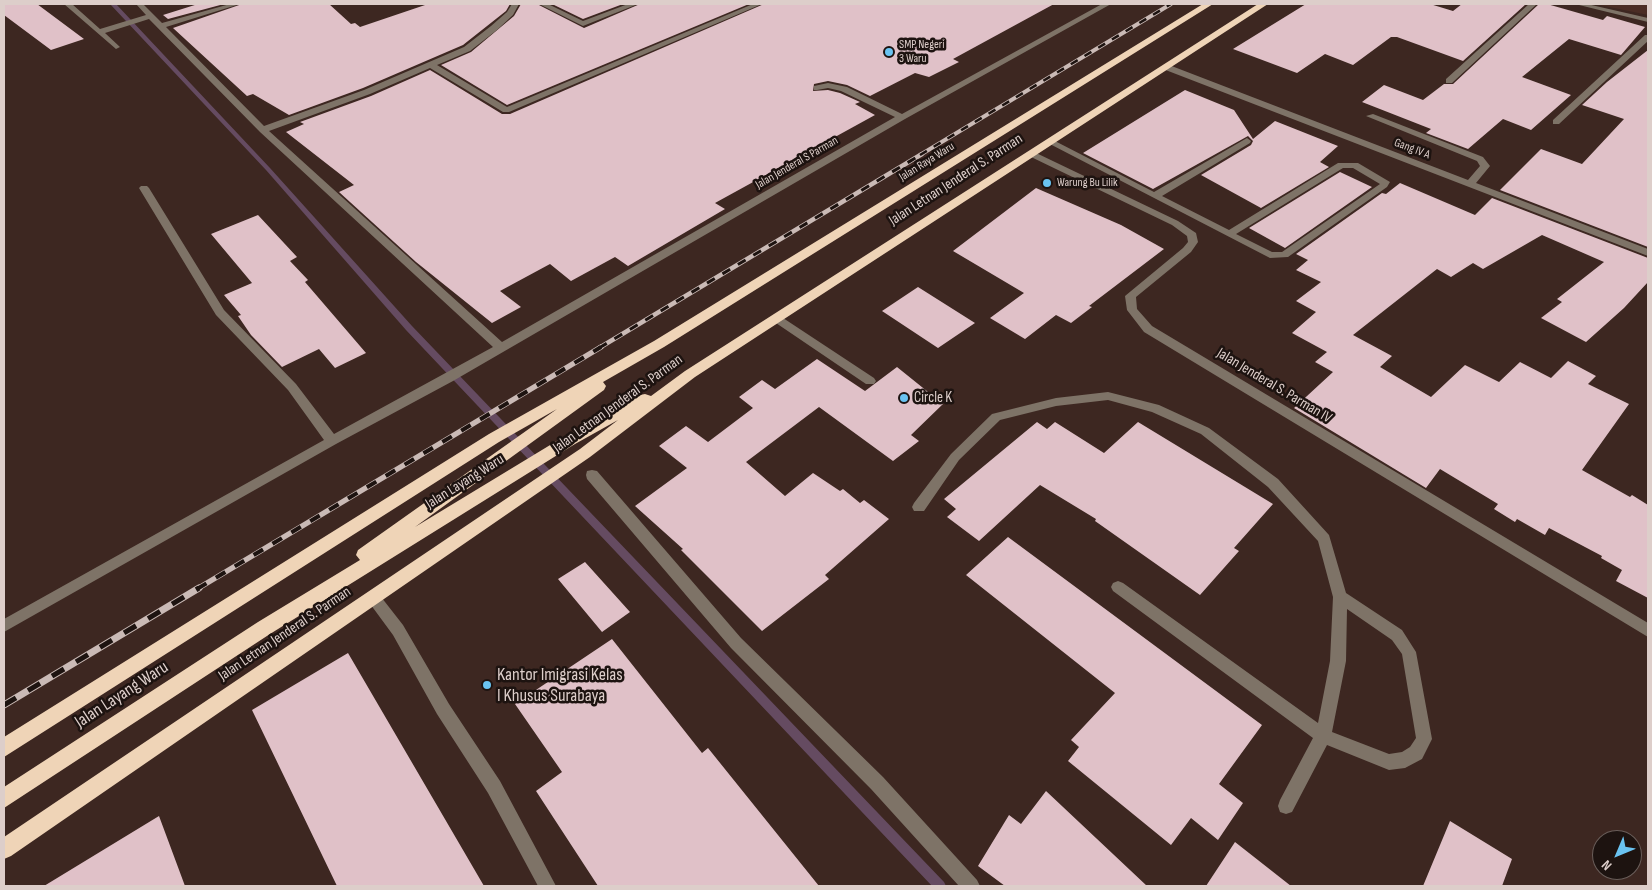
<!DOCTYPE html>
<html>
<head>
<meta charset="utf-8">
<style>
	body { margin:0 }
	#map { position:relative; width:1652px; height:890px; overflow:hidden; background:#3d2721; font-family:"Sofia Sans Condensed",sans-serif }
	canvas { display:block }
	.frame { position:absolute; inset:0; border:5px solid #ddceca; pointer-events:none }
	.north { position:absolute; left:1592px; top:830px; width:50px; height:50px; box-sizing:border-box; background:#1d1310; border:1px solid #6a5e5a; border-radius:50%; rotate:225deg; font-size:14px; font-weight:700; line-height:20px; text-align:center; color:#ddceca }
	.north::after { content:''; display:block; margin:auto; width:18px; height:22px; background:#6ac3f1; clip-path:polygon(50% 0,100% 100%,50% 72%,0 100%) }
</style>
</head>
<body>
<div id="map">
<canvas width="1652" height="890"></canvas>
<div class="frame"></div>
<div class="north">N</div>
</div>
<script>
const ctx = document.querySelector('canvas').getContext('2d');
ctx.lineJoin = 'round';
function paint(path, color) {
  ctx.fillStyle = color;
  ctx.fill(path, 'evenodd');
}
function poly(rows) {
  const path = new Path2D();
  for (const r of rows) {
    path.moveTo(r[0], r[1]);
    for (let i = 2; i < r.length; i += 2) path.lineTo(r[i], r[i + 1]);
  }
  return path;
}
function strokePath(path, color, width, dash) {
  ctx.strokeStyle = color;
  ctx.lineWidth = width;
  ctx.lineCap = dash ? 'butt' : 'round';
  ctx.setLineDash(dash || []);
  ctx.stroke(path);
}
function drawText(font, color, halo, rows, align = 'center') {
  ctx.font = font + ' "Sofia Sans Condensed",sans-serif';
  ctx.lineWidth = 5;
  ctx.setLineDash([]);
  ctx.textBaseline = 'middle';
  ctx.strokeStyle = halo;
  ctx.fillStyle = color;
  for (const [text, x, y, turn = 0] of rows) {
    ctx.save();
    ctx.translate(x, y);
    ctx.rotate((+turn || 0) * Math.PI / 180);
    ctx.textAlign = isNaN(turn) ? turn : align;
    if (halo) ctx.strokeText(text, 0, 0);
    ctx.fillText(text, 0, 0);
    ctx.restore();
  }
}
paint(poly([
	[1595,4,1648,4,1648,15]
]), '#4b2d25');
paint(poly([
	[110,4,116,4,270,168,412,326,944,882,946,886,932,886,406,330,266,170,110,4]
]), '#654b61');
paint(poly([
	[4,4,37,4,84,39,51,50,4,15],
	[198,4,224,4,168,19,163,15],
	[242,4,329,4,351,24,355,23,360,27,428,4,510,4,506,11,463,45,363,88,289,115,253,94,247,96,173,28],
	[521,4,537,4,584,28,640,4,749,4,507,105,441,65,471,52,514,16],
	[552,4,623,4,583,19],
	[764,4,1054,4,953,59,959,62,929,77,915,73,870,96,847,85,828,81,814,84,813,91,828,90,840,93,860,102,855,104,875,115,715,203,725,209,628,266,615,257,571,281,550,264,500,291,521,307,492,323,416,262,339,192,354,185,286,132,304,124,300,122,371,96,430,70,502,114,510,114],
	[1306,4,1430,4,1453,11,1462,4,1526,4,1463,61,1397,37,1391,37,1353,65,1325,54,1297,73,1233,49],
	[1539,4,1547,4,1603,20,1607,16,1645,27,1621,55,1569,39,1522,77,1571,95,1531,130,1503,119,1468,149,1426,133,1431,129,1362,102,1384,85,1423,100,1444,84,1453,84],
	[1648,50,1648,247,1500,190,1541,149,1582,164,1624,119,1582,105,1607,82],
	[1185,90,1234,110,1253,139,1275,121,1338,146,1320,162,1329,167,1261,208,1201,175,1251,145,1253,141,1248,136,1153,189,1083,153],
	[1340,172,1372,187,1285,248,1249,228],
	[1400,183,1475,215,1492,198,1648,258,1648,282,1624,308,1586,342,1541,318,1562,302,1557,299,1604,262,1542,235,1483,269,1473,263,1451,277,1437,269,1353,335,1392,356,1380,367,1431,397,1465,365,1499,382,1520,362,1551,378,1568,361,1596,376,1588,384,1629,404,1582,470,1630,497,1632,495,1648,505,1648,598,1616,581,1622,570,1601,558,1602,556,1549,528,1545,535,1517,519,1515,522,1494,509,1498,504,1440,469,1426,488,1294,408,1333,372,1315,362,1327,352,1292,333,1316,312,1296,301,1321,282,1296,270,1308,260,1296,254,1382,193,1386,194],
	[1036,188,1121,225,1164,249,1089,306,1092,307,1071,323,1056,315,1025,339,990,318,1024,293,953,251],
	[258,215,297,257,290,261,308,280,305,282,366,353,335,368,319,349,282,367,251,335,238,316,241,315,224,295,252,283,211,234],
	[918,287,975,323,938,348,882,311],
	[817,359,865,391,897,367,943,404,911,435,919,441,893,461,819,407,746,462,785,496,813,473,840,491,843,489,860,503,864,500,889,519,825,575,829,579,762,631,681,550,683,549,635,506,687,468,659,446,686,426,708,442,753,408,739,397,762,380,775,389],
	[1037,422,1047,429,1055,422,1104,453,1138,422,1273,504,1234,548,1239,551,1200,595,1095,521,1096,519,1040,485,979,541,947,517,956,509,944,499],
	[1008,537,1262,725,1219,784,1243,803,1218,840,1191,818,1171,845,1068,761,1079,747,1071,740,1115,693,966,575],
	[585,562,630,612,602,632,558,579],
	[612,639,702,753,708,748,819,886,598,886,536,791,562,772,515,704],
	[348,653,484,886,337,886,252,710],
	[1046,791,1147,886,1005,886,978,866,1009,815,1021,824],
	[159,816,185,886,44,886],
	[1450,821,1512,859,1502,886,1423,886],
	[1235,842,1291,886,1206,886]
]), '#e0c1c8');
paint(poly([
	[64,4,72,4,100,29,146,15,136,4,143,4,162,23,230,4,240,4,166,27,264,126,364,90,464,47,491,26,507,12,512,4,519,4,513,15,497,30,470,51,437,65,507,107,753,4,762,4,509,112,503,112,430,68,370,94,269,131,502,342,895,117,841,91,828,88,817,90,814,90,814,86,828,83,847,87,902,114,1102,4,1111,4,905,119,453,381,336,444,4,632,4,619,324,440,288,390,216,315,139,188,141,186,147,186,149,188,224,310,296,384,334,434,493,347,260,132,149,19,105,33,120,47,116,49,64,4],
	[539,4,548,4,583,21,628,4,638,4,583,26,539,4],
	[1529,4,1537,4,1452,83,1446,83,1446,79,1529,4],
	[1575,4,1587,4,1648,18,1648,22,1575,4],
	[1645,35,1648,35,1648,41,1559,124,1553,124,1553,120,1645,35],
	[1163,65,1169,65,1468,180,1480,166,1477,161,1366,116,1373,114,1483,157,1490,166,1476,183,1648,249,1648,256,1163,69,1163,65],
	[1247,138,1251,141,1250,143,1162,196,1229,230,1338,163,1358,163,1390,182,1387,187,1288,257,1270,258,1046,142,1053,140,1154,192,1247,138],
	[1343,168,1353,168,1380,184,1282,252,1272,252,1236,234,1343,168],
	[1032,151,1178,221,1196,233,1198,242,1191,252,1136,297,1137,309,1152,326,1648,623,1648,637,1144,332,1127,310,1125,296,1183,248,1188,242,1187,236,1172,225,1029,156,1029,152,1032,151],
	[777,314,874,378,876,381,874,384,866,384,773,321,771,318,777,314],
	[1108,392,1159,405,1209,428,1278,479,1329,535,1346,593,1402,630,1416,652,1432,739,1422,759,1405,768,1389,770,1327,745,1292,812,1286,814,1280,812,1278,806,1280,800,1313,738,1113,591,1111,587,1113,583,1118,581,1123,583,1318,723,1330,661,1333,597,1318,541,1268,487,1201,434,1152,412,1108,400,1056,406,1000,420,959,460,924,511,914,511,912,507,914,503,951,454,992,414,1056,398,1108,392],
	[1347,609,1392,640,1402,654,1416,738,1410,747,1402,752,1389,754,1332,732,1346,661,1347,609],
	[592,470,597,471,741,638,883,777,977,880,980,886,959,886,871,789,731,648,587,479,586,475,587,471,592,470],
	[373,591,378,593,403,625,449,704,500,781,556,886,538,886,488,793,437,714,393,635,368,601,366,597,368,593,373,591]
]), '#7e7367');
paint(poly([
	[1203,4,1213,4,664,347,603,382,606,386,604,390,415,527,565,436,640,395,645,394,651,396,685,371,1258,4,1268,4,695,377,590,457,11,856,4,859,4,837,580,449,618,420,575,444,270,634,4,808,4,787,258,622,360,560,356,555,358,550,557,409,499,442,4,757,4,737,489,434,654,341,1203,4]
]), '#efd4b7');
const railFar3 = poly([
	[920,155,1171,4]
]);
const railFar2 = poly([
	[599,348,922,154]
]);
const railFar1 = poly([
	[197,589,601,347]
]);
const rail = poly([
	[4,705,199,588]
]);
strokePath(railFar3, '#cabab6', 4);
strokePath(railFar2, '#cabab6', 4.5);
strokePath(railFar1, '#cabab6', 5.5);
strokePath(rail, '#cabab6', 7);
strokePath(railFar3, '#1d1310', 2.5, [8]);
strokePath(railFar2, '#1d1310', 3, [9]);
strokePath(railFar1, '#1d1310', 4, [11]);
strokePath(rail, '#1d1310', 5, [14]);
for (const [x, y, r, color] of [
	[889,52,5,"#6ac3f1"],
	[1047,183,5,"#6ac3f1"],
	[904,398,5,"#6ac3f1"],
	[487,685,5,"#6ac3f1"]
]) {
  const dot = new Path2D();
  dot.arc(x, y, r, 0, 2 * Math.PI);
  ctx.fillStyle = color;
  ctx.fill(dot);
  strokePath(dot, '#1d1310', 2);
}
drawText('12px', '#ddceca', '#1d1310', [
	["SMP Negeri",899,45],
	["3 Waru",899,59],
	["Warung Bu Lilik",1057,183]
], 'left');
drawText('12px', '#ddceca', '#1d1310', [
	["Gang IV A",1412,149,21],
	["Jalan Raya Waru",927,162,-32],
	["Jalan Jenderal S Parman",797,163,-30]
]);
drawText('15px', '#ddceca', '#1d1310', [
	["Jalan Letnan Jenderal S. Parman",956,180,-33],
	["Jalan Jenderal S. Parman IV",1274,386,31],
	["Jalan Letnan Jenderal S. Parman",618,404,-36],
	["Jalan Layang Waru",465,482,-32],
	["Jalan Letnan Jenderal S. Parman",285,634,-34]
]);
drawText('15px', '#ddceca', '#1d1310', [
	["Circle K",914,398]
], 'left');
drawText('18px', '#ddceca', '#1d1310', [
	["Kantor Imigrasi Kelas",497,675],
	["I Khusus Surabaya",497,696]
], 'left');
drawText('18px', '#ddceca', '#1d1310', [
	["Jalan Layang Waru",122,695,-33]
]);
</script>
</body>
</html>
